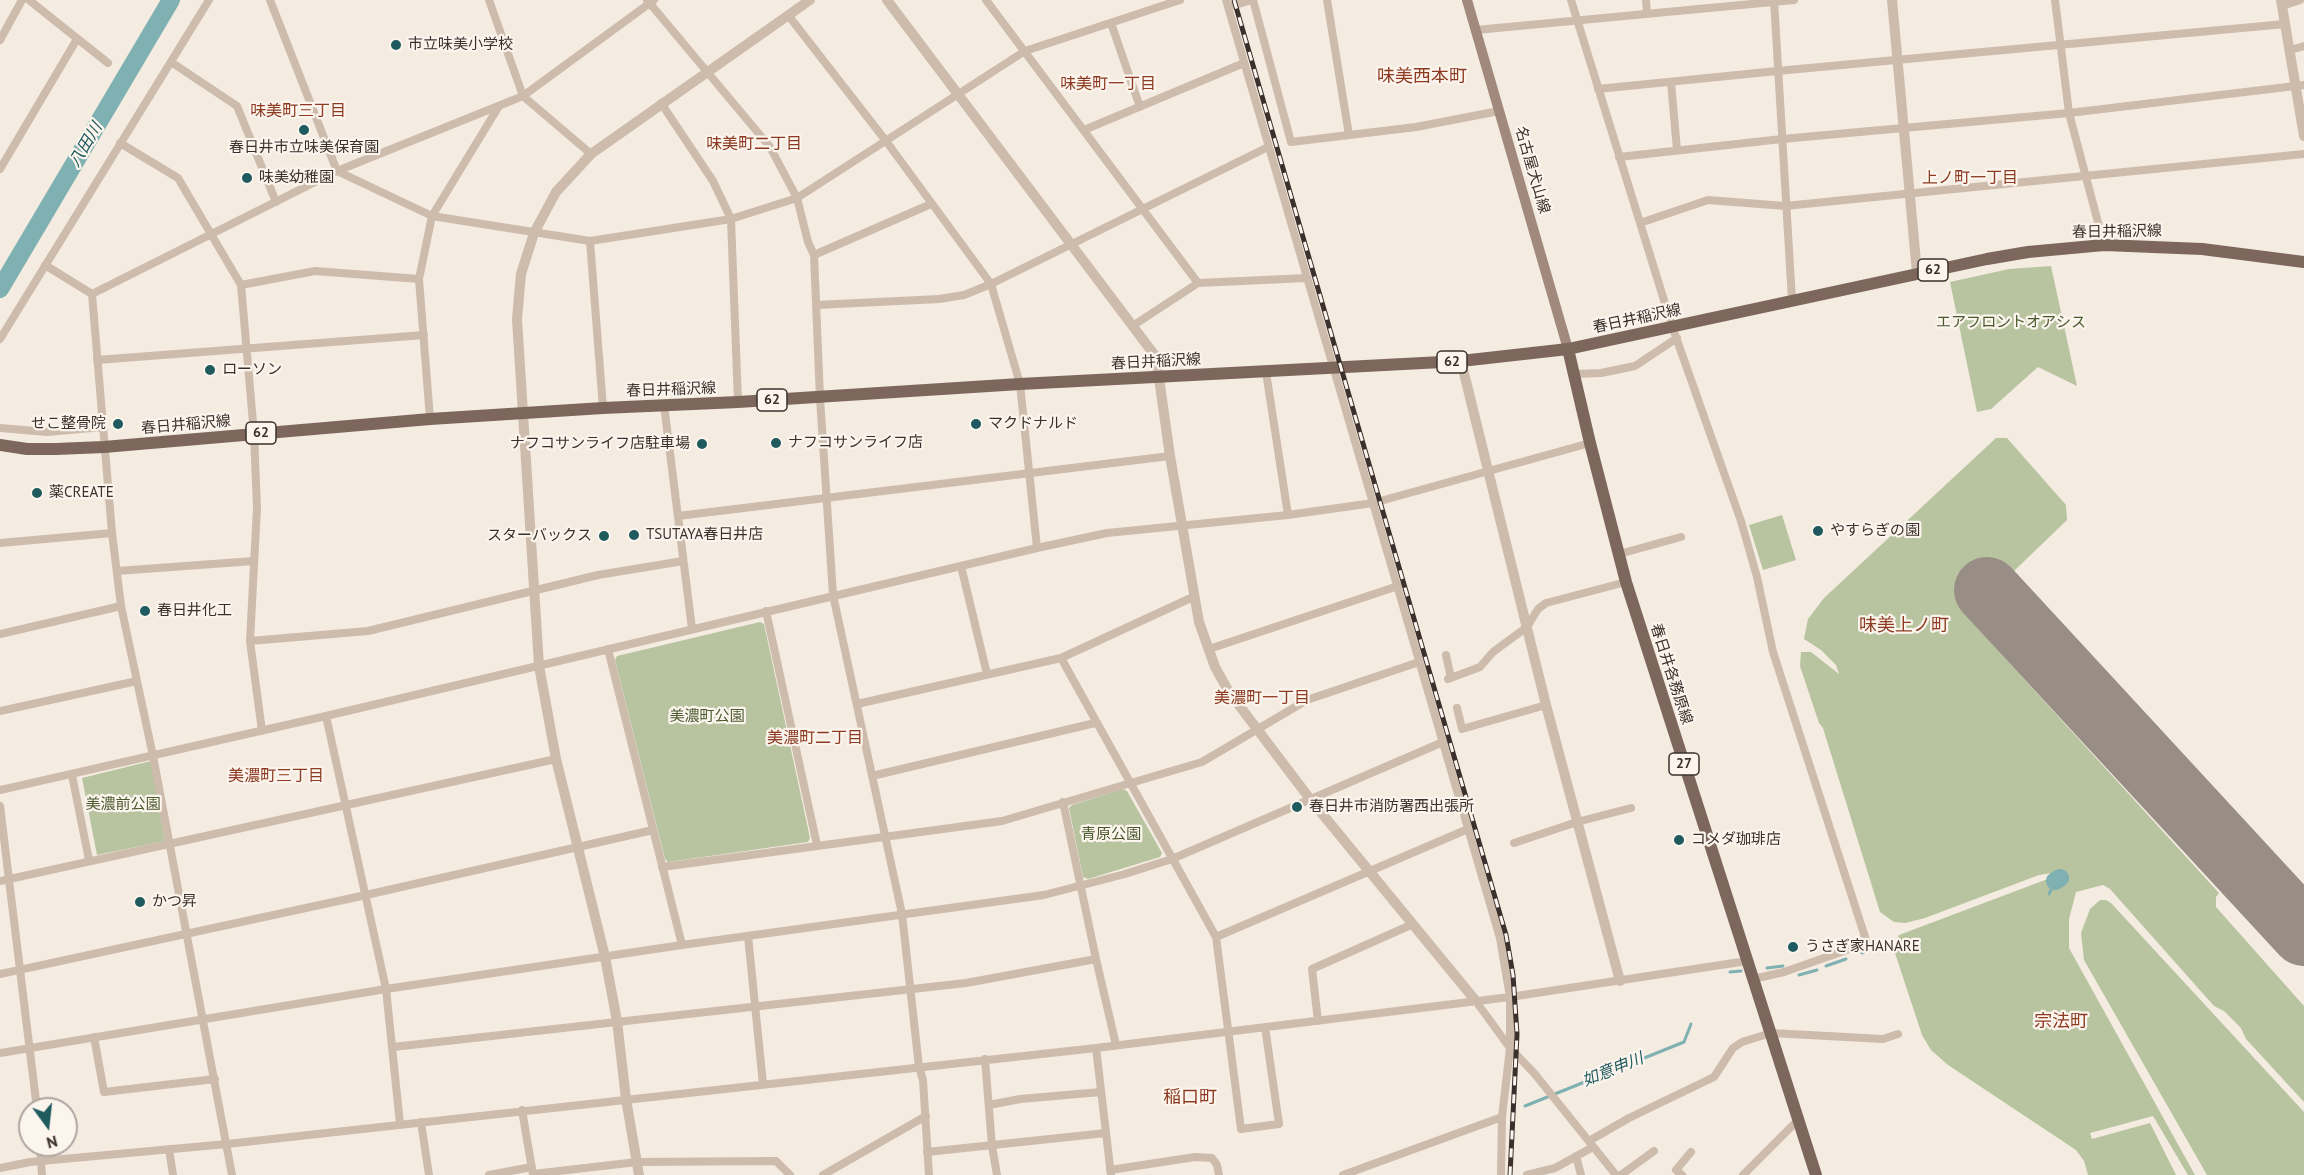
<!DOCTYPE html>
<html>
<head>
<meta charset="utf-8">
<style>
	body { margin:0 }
	#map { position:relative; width:2304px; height:1175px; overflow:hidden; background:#f4ebe1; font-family:"PT Sans",sans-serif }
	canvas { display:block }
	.north { position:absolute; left:18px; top:1097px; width:60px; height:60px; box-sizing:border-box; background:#fbf5ee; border:2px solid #aea6a0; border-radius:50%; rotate:165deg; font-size:16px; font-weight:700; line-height:24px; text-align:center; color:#3b302b }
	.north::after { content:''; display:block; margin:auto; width:21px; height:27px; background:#1f5a5e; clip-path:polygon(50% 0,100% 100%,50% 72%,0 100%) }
</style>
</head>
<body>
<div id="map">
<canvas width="2304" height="1175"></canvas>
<div class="north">N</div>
</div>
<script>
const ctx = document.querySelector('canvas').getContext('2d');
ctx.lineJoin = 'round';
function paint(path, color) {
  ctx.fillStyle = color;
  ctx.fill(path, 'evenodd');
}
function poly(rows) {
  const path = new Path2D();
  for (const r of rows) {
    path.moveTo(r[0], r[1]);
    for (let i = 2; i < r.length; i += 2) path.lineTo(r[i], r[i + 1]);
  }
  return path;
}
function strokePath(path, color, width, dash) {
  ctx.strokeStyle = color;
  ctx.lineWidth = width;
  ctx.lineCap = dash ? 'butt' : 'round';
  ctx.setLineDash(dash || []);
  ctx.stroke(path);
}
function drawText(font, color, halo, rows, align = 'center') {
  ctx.font = font + ' "PT Sans","Noto Sans JP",sans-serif';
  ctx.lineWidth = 4.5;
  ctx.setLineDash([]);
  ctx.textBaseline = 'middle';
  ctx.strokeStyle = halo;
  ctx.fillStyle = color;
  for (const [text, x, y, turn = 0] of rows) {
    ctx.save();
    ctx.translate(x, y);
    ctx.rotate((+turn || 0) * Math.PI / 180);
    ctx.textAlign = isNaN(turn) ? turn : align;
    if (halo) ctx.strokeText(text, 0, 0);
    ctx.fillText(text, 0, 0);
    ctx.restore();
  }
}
paint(poly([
	[2051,266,2077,386,2038,367,1991,409,1977,412,1950,282,2009,269],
	[1996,438,2007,438,2066,505,2067,520,2014,571,2011,568,1962,611,2219,893,2216,897,2216,907,2304,1006,2304,1102,2246,1039,2241,1028,2224,1011,2214,1006,2110,889,2103,885,2076,892,2069,919,2069,948,2195,1175,2188,1175,2153,1116,2090,1133,2092,1139,2150,1123,2176,1175,2088,1175,2084,1161,2076,1150,1948,1065,1931,1050,1922,1035,1894,950,1899,935,2045,880,2053,879,2052,873,2039,875,1925,918,1905,923,1894,922,1880,912,1823,728,1819,723,1800,666,1801,652,1811,652,1839,674,1836,665,1821,650,1804,639,1808,619,1824,598],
	[1782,515,1796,560,1763,570,1749,525],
	[760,622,764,624,810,838,808,842,668,862,665,859,615,660,617,656],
	[151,761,165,841,97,855,82,778],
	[1123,789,1127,791,1162,853,1160,857,1088,879,1083,877,1069,808,1072,805],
	[2100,900,2106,900,2111,903,2304,1112,2304,1175,2207,1175,2084,960,2081,933,2090,909]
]), '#b8c4a0');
strokePath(poly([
	[2049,894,2055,881],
	[1862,953,1868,949],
	[1826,966,1846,959],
	[1767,968,1783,966],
	[1730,972,1741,971],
	[1799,975,1817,970],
	[1525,1106,1684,1042,1691,1024]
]), '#7fb0b2', 3);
strokePath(poly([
	[0,289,171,0],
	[2055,881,2060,878]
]), '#7fb0b2', 18);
strokePath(poly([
	[1987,590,2304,933]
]), '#988e86', 66);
strokePath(poly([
	[29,0,108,63],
	[270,0,337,171,432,216,590,241,731,219,797,198,1025,51,1180,0],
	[489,0,523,96,591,154],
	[647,0,770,147,797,198,808,242,814,255,820,398,833,595,902,914,919,1067,923,1080,929,1175],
	[986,0,1198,283,1307,278],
	[1226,0,1500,938,1510,997,1510,1048,1502,1117,1501,1175],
	[1253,0,1291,142,1416,127,1499,111],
	[1327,0,1349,135],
	[1571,0,1672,326,1741,521,1757,577,1773,652,1867,943,1784,972,1753,979],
	[1646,0,1647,13],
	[1774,0,1792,300],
	[2055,0,2069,113,2104,245],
	[2282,6,2300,0],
	[1228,7,1252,0],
	[788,15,886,141,991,284,1020,384,1037,548],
	[1111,23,1140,107],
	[1476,30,1794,0],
	[0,40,22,0],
	[2290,50,2304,46],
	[171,62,237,106,276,202],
	[1671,82,1677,150],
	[1598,89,1777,71,2285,24],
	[661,103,713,181,731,219,738,402],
	[1084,130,1244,63],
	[120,143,178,178,241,285,254,434,257,508,250,641,262,731],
	[1619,157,1782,139,2069,113,2304,85],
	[0,169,77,39],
	[1640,223,1708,200,1785,206,2304,154],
	[590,241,603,408],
	[814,255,931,204],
	[45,265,92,294],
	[241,285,315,271,419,279],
	[92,294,112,533,121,606,153,756,232,1175],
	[92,294,337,171,523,96,654,0],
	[817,305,939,299,964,295,991,284,1268,147],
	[1134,325,1198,283],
	[0,339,209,0],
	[97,360,424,335],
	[1266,372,1288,515],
	[1574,374,1601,373,1635,366,1677,338],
	[664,405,692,629],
	[430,419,419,279,432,216,499,106],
	[0,428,47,432,103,427],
	[678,516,1170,456],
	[0,543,112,533],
	[1619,554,1681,537],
	[961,566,987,674],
	[117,571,254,561],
	[766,611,817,845],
	[0,634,121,606],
	[250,641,368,631,598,575,683,561],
	[608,649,682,945],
	[1209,649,1398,586],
	[1446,655,1451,678],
	[1061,658,1216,937,1241,1129,1279,1124,1265,1027],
	[1448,679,1480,667,1493,652,1527,627,1538,609,1546,603,1626,582],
	[857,704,1061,658,1193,597],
	[1457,708,1462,729,1546,705],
	[0,711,137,681],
	[326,716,386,989,400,1124],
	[72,775,89,860],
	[872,776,1095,723],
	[0,790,326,716,1037,548,1107,533,1288,515,1373,503,1590,443],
	[1063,802,1096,959,1116,1045],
	[0,806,37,1109],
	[1514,843,1577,822,1631,808],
	[662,867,1002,821,1202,762,1307,700,1419,662],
	[0,881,556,759],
	[748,936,763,1084],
	[1216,937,1468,829],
	[0,974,366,895,653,830],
	[1475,1000,1510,1048,1534,1073,1616,1175],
	[1318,1021,1312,969,1413,924],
	[94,1037,104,1092,215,1079],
	[393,1047,966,983,1096,959],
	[1096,1048,1111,1175],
	[0,1053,386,989,682,945,1044,895,1125,874,1172,859,1443,742],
	[985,1059,992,1146,997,1175],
	[989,1105,1020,1099,1101,1092],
	[522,1110,533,1175],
	[421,1122,429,1175],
	[1589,1141,1629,1118,1714,1077,1733,1048,1742,1042,1771,1033,1883,1039,1898,1034],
	[40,1145,42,1175],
	[169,1149,173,1175],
	[927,1152,1106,1133],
	[1576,1156,1581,1175],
	[0,1168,30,1162,227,1144,1096,1048,1510,997,1747,961],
	[1110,1170,1195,1157,1212,1158,1217,1165,1219,1175],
	[533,1174,637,1162,776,1161,790,1175],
	[489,1175,532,1167],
	[823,1175,926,1116],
	[1343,1175,1502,1117],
	[1527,1175,1555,1168,1593,1147],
	[1621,1175,1654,1151],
	[1682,1175,1676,1170,1691,1152],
	[1743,1175,1799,1119]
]), '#cdbbac', 8);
strokePath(poly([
	[887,0,1156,357,1170,456,1199,622,1215,667,1229,692,1310,799,1475,1000],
	[1892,0,1917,273],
	[2281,0,2304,136],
	[1461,361,1546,705,1620,981],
	[639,1175,626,1099,617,1021,605,957,556,759,539,666,517,319,521,274,534,233,556,192,591,154,810,0]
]), '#cdbbac', 10);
strokePath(poly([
	[1467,0,1568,349]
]), '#a18a7d', 10);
strokePath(poly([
	[1568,349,1590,443,1626,582,1816,1175],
	[0,445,27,449,56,449,104,447,430,419,603,408,738,402,1020,384,1461,361,1568,349,1987,259,2028,252,2104,245,2202,249,2304,262]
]), '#7d675c', 12);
const rail = poly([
	[1234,0,1506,935,1513,975,1517,1034,1510,1175]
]);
strokePath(rail, '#3b302b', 5);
strokePath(rail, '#fbf5ee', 3, [9]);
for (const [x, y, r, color] of [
	[396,45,6,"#1f5a5e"],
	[304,130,6,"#1f5a5e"],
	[247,178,6,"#1f5a5e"],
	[210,370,6,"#1f5a5e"],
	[118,424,6,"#1f5a5e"],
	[976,424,6,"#1f5a5e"],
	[776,443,6,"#1f5a5e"],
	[702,444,6,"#1f5a5e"],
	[37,493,6,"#1f5a5e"],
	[1818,531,6,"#1f5a5e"],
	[634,535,6,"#1f5a5e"],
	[604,536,6,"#1f5a5e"],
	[145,611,6,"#1f5a5e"],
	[1297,807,6,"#1f5a5e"],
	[1679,840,6,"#1f5a5e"],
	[140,902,6,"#1f5a5e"],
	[1793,947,6,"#1f5a5e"]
]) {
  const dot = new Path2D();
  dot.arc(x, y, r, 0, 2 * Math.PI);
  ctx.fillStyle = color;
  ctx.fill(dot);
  strokePath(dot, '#fbf5ee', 2);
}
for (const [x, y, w] of [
	[1933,270,30],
	[1452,362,30],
	[772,400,30],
	[261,433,30],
	[1684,764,30]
]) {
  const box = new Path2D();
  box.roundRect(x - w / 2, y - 11, w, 22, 4.5);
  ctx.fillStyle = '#fbf5ee';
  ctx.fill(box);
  strokePath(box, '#3b302b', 1.5);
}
drawText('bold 14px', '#3b302b', null, [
	["62",1933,270],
	["62",1452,362],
	["62",772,400],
	["62",261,433],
	["27",1684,764]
]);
drawText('15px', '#3b302b', '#fbf5ee', [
	["市立味美小学校",408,45],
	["春日井市立味美保育園",304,148,"center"],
	["味美幼稚園",259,178],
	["ローソン",222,370],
	["せこ整骨院",106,424,"right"],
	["マクドナルド",988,424],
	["ナフコサンライフ店",788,443],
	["ナフコサンライフ店駐車場",690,444,"right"],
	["薬CREATE",49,493],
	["やすらぎの園",1830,531],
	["TSUTAYA春日井店",646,535],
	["スターバックス",592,536,"right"],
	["春日井化工",157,611],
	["春日井市消防署西出張所",1309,807],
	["コメダ珈琲店",1691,840],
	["かつ昇",152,902],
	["うさぎ家HANARE",1805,947]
], 'left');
drawText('15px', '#3b302b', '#fbf5ee', [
	["名古屋犬山線",1532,170,74],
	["春日井稲沢線",2117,232,-1],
	["春日井稲沢線",1637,319,-12],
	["春日井稲沢線",1156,362,-3],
	["春日井稲沢線",671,390,-2],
	["春日井稲沢線",186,425,-5],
	["春日井各務原線",1671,674,72]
]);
drawText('15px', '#4a5a2e', '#fbf5ee', [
	["エアフロントオアシス",2011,323],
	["美濃町公園",707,717],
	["美濃前公園",123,805],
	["青原公園",1111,835]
]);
drawText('16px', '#8c3b22', '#fbf5ee', [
	["味美町一丁目",1108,84],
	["味美町三丁目",298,111],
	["味美町二丁目",754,144],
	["上ノ町一丁目",1970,178],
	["美濃町一丁目",1262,698],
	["美濃町二丁目",815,738],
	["美濃町三丁目",276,776]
]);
drawText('italic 16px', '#1f5a5e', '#fbf5ee', [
	["八田川",86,145,-59],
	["如意申川",1613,1070,-22]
]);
drawText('18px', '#8c3b22', '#fbf5ee', [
	["味美西本町",1422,77],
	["味美上ノ町",1904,626],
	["宗法町",2061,1022],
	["稲口町",1190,1098]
]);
</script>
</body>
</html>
